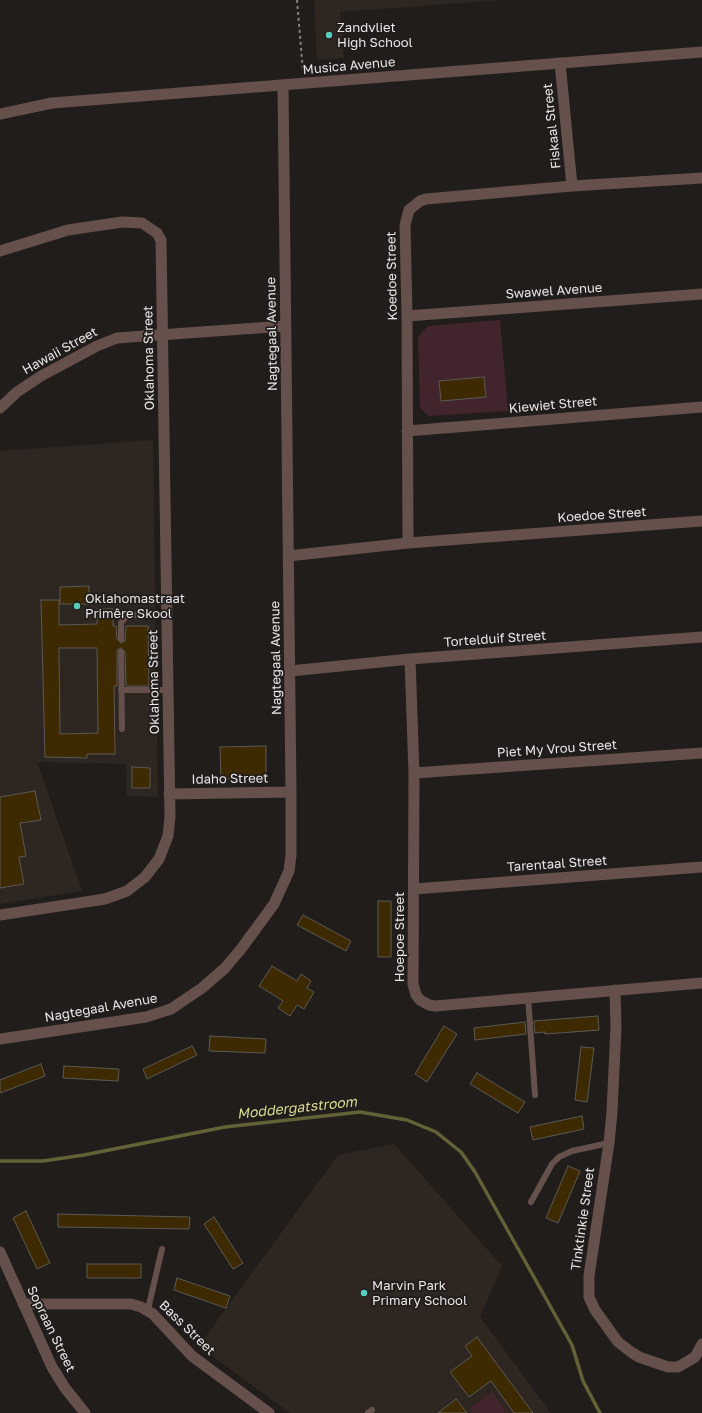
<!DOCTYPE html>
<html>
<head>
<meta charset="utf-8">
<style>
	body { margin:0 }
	canvas { display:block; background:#201d1b }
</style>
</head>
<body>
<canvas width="702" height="1413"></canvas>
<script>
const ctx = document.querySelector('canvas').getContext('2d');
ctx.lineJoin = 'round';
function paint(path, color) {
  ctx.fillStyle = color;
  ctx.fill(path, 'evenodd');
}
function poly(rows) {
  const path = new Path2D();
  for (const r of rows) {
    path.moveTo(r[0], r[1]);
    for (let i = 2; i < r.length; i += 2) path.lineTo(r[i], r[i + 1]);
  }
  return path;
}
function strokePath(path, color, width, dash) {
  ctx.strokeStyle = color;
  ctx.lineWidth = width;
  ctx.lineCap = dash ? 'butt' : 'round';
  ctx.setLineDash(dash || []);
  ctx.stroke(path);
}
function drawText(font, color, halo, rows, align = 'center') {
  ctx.font = font + ' "Golos Text",sans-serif';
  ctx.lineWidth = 3.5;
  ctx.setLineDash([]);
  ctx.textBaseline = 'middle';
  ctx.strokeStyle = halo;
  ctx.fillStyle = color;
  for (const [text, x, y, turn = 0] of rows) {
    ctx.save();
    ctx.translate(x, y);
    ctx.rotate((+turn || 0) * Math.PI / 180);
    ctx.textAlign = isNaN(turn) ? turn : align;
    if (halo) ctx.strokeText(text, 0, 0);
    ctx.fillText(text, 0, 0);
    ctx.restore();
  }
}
paint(poly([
	[314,0,502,0,340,12,344,58,317,60],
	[153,440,158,797,127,796,126,764,37,762,82,891,0,904,0,451],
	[394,1144,502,1266,480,1317,551,1413,290,1413,208,1353,201,1343,338,1155]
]), '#2e2621');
paint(poly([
	[500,320,508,411,429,416,420,408,418,337,428,326],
	[492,1392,507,1413,473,1413,470,1408]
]), '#42252c');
strokePath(poly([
	[0,1161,43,1161,84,1155,225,1127,360,1112,407,1120,436,1132,461,1152,475,1172,572,1345,583,1381,600,1413]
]), '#636236', 3.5);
const building = poly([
	[484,377,486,397,441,401,439,381,484,377],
	[89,586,89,604,60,604,60,587,89,586],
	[41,600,59,600,59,625,97,624,97,609,113,609,113,626,116,626,117,639,121,643,125,641,126,626,148,626,149,686,126,686,125,652,121,648,117,650,117,686,114,686,115,754,87,754,87,758,45,757,41,600],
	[59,648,97,648,98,733,60,734,59,648],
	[266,746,266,778,221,779,220,747,266,746],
	[132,767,150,768,150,788,132,788,132,767],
	[35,791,41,820,20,823,26,856,19,857,24,884,0,888,0,797,35,791],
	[378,901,391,901,391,957,378,957,378,901],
	[303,915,351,941,346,951,297,925,303,915],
	[272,966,297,981,301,974,311,981,307,988,314,992,304,1009,297,1005,290,1016,278,1008,283,1001,259,986,272,966],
	[598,1016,599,1030,545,1034,545,1032,535,1033,534,1021,598,1016],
	[525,1022,526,1034,475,1040,474,1028,525,1022],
	[444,1026,457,1034,427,1082,415,1074,444,1026],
	[210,1036,266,1039,265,1053,209,1051,210,1036],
	[192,1046,197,1055,147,1079,143,1069,192,1046],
	[581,1047,594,1048,587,1102,575,1100,581,1047],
	[41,1064,45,1076,0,1093,0,1080,41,1064],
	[64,1066,119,1069,118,1081,63,1078,64,1066],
	[477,1073,525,1102,518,1113,470,1084,477,1073],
	[582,1116,584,1129,533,1140,530,1127,582,1116],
	[568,1166,580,1171,558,1223,546,1218,568,1166],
	[26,1211,50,1263,37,1269,13,1218,26,1211],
	[58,1214,190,1217,189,1229,58,1227,58,1214],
	[214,1217,243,1263,233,1269,204,1224,214,1217],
	[87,1264,141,1264,141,1278,87,1278,87,1264],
	[177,1278,230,1296,226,1308,174,1290,177,1278],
	[477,1337,533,1413,514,1413,491,1381,469,1397,450,1372,472,1356,465,1346,477,1337],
	[456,1399,467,1413,438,1413,456,1399]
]);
paint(building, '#3e2a00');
strokePath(building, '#5b5955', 1);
strokePath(poly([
	[297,0,303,72]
]), '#83807f', 2, [3, 3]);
strokePath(poly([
	[121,639,121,623,127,615,167,615],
	[121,652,122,729],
	[121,690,168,690],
	[528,997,535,1095],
	[531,1202,552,1164,559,1157,572,1151,609,1143],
	[148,1309,162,1249],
	[368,1413,372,1410]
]), '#65504c', 6);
strokePath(poly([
	[560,63,572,186],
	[0,251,68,230,122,222,142,223,157,233,161,240,170,817,168,836,159,859,145,877,127,891,105,899,0,915],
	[407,316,702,294],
	[0,408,17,392,41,376,97,346,117,338,285,326],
	[407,431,702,407],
	[408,543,407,316,405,225,409,210,420,201,426,199,572,186,702,178],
	[288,556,408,543,702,521],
	[410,659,414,773,413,984,416,995,420,1000,429,1005,435,1006,702,983],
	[290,671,410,659,702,637],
	[414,773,702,753],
	[169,794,291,792],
	[414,889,702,867],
	[615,990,616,1027,612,1112,609,1143,589,1276,589,1297,595,1310,618,1342,631,1352,639,1357,668,1367,678,1367,695,1357,702,1344],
	[0,1039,146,1017,171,1009,202,988,225,968,241,949,274,904,289,871,291,855,291,792,283,85],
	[0,1252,52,1367,65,1388,85,1413],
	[23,1304,131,1304,141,1307,153,1314,192,1356,269,1413]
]), '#65504c', 11);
strokePath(poly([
	[0,114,52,103,702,52]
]), '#65504c', 11);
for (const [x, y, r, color] of [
	[329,35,4,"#59cebf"],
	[77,606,4,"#59cebf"],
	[364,1293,4,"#59cebf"]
]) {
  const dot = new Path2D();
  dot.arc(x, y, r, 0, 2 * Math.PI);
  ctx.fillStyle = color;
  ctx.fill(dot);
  strokePath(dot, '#201d1b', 1.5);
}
drawText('13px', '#e8e6e5', '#201d1b', [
	["Zandvliet",337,28],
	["High School",337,43],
	["Oklahomastraat",85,599],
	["Primêre Skool",85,614],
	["Marvin Park",372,1286],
	["Primary School",372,1301]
], 'left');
drawText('13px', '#e8e6e5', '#201d1b', [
	["Musica Avenue",349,66,-5],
	["Fiskaal Street",552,126,-96],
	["Koedoe Street",392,276,-91],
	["Swawel Avenue",554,291,-4],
	["Nagtegaal Avenue",272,334,-91],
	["Hawaii Street",60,351,-29],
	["Oklahoma Street",149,358,-91],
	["Kiewiet Street",553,405,-5],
	["Koedoe Street",602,515,-4],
	["Tortelduif Street",495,639,-4],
	["Nagtegaal Avenue",276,658,-91],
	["Oklahoma Street",154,682,-91],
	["Piet My Vrou Street",557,749,-4],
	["Idaho Street",230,779,-1],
	["Tarentaal Street",557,864,-4],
	["Hoepoe Street",400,937,-90],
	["Nagtegaal Avenue",101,1008,-10],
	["Tinktinkie Street",583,1219,-82],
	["Bass Street",187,1328,44],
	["Sopraan Street",51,1329,64]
]);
drawText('italic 14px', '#dbda91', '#201d1b', [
	["Moddergatstroom",297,1108,-6]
]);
</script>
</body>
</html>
